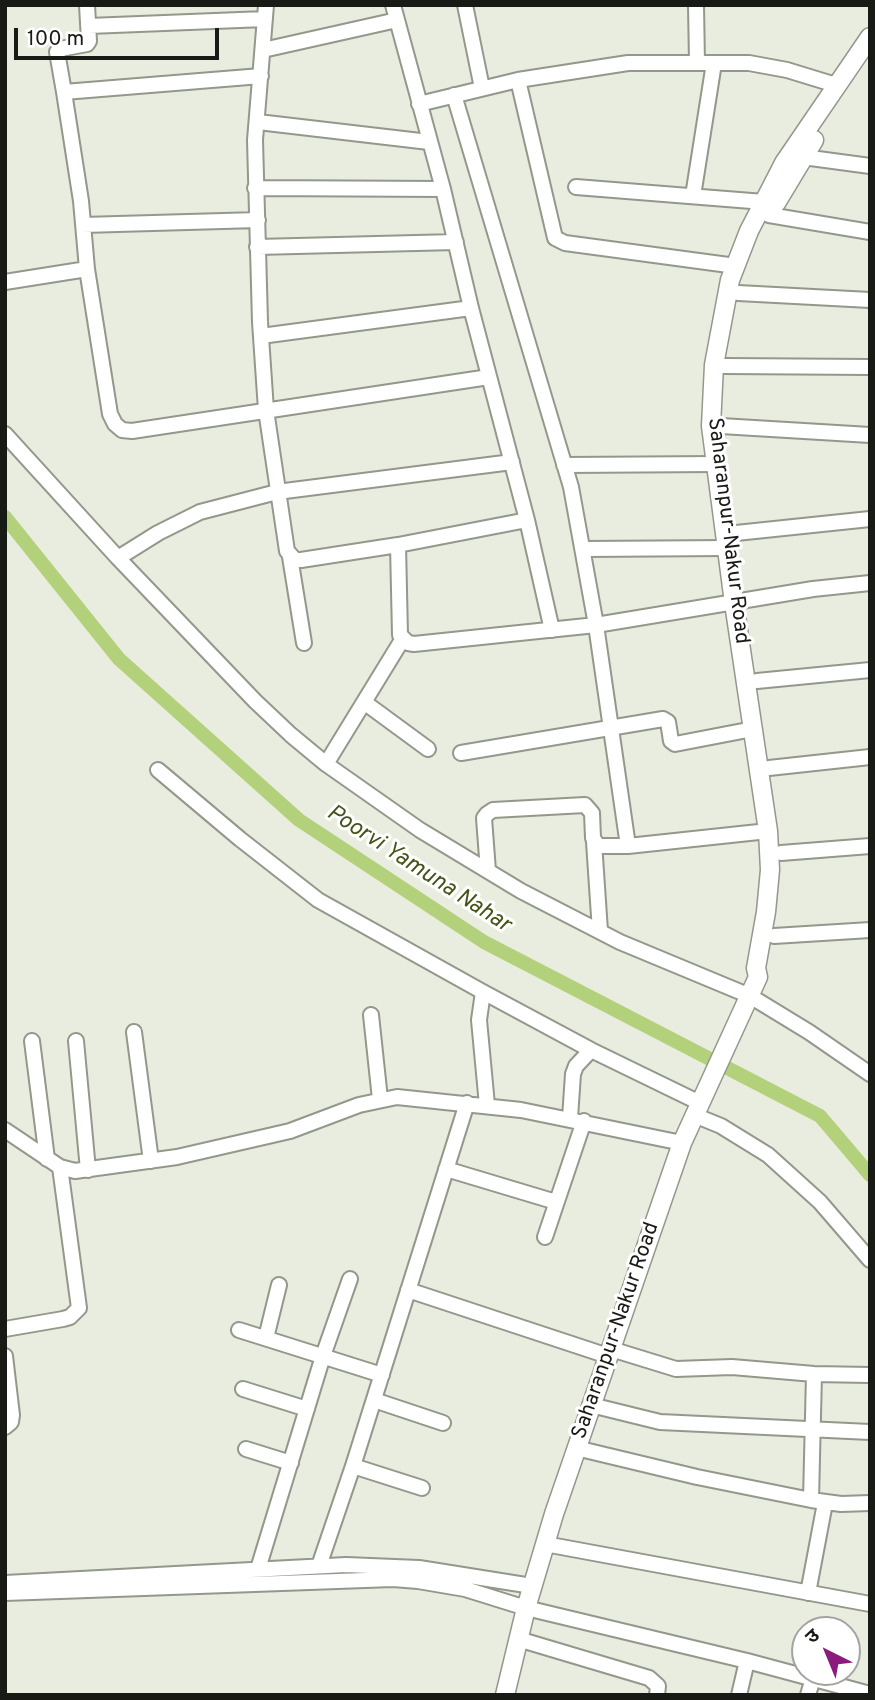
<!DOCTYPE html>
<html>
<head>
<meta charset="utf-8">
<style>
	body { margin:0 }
	#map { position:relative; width:875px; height:1700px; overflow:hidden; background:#e8eddf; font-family:Overpass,"Noto Sans Devanagari",sans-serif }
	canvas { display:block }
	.frame { position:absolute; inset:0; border:7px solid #181a15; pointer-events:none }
	.north { position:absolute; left:791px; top:1616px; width:70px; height:70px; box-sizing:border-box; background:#fff; border:2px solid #a3a3a1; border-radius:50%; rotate:317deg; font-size:19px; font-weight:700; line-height:28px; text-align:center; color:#181a15 }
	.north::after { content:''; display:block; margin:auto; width:24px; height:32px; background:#8d1b7e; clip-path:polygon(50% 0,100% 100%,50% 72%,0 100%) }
	.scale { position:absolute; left:14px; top:28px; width:205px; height:32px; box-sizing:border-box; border:4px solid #181a15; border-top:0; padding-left:9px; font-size:21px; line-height:24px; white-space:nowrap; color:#181a15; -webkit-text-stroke:5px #fff; paint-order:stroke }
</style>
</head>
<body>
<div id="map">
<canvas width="875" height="1700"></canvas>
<div class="frame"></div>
<div class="north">उ</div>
<div class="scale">100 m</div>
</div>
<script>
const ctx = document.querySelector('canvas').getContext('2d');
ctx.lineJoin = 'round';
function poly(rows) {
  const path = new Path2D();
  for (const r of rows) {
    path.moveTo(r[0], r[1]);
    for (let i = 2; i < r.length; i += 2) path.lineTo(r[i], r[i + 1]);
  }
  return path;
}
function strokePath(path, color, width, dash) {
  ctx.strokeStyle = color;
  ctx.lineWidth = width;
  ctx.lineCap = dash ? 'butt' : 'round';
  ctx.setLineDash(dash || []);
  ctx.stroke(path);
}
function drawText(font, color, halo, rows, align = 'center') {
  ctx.font = font + ' Overpass,sans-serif';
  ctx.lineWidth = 6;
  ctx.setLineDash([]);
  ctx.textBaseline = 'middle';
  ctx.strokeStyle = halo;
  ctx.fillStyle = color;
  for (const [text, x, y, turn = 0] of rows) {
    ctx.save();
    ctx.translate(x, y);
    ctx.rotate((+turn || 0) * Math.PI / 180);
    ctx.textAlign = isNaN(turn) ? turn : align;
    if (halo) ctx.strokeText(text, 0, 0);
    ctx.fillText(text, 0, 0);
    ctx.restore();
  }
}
strokePath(poly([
	[5,517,119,659,299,820,484,942,820,1116,870,1175]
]), '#b3d17a', 14);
const minor = poly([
	[266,5,255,140,260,322,266,410,287,551,295,560,301,560,398,545,527,520],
	[393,5,443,189,471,308,527,520,552,630],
	[465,5,482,88],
	[696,5,697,63],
	[89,26,265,19],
	[263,50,397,20],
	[261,76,64,92,81,201,87,269,110,414,115,424,122,430,132,431,489,377],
	[518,80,555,238,565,243,736,266],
	[64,92,57,52,60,49,87,44,89,41,87,5],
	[454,95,571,487,596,625,628,846,768,831],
	[419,104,518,80,628,63,749,63,787,70,836,85],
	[258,122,429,142],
	[803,157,870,166],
	[576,187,764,202],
	[255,188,443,189],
	[693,196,714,63],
	[769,215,870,232],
	[83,225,258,220],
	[257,247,456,242],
	[5,282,87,269],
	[738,293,870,300],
	[261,336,471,308],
	[724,366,870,367],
	[721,426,870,435],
	[5,434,118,558,255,701,291,735,326,764,420,830,521,891,620,942,750,996,809,1032,870,1074],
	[564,465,716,464],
	[736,533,870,519],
	[398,545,400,635,408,643,414,644,596,625,813,589,870,583],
	[584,549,727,548],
	[290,557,304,643],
	[118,558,158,533,200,512,277,492,512,462],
	[757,681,870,670],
	[364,702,428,749],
	[461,753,663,719,668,722,671,741,675,744,753,729],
	[326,764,402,640],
	[769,768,870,757],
	[158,770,240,839,318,900,483,992,591,1050,700,1103],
	[594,842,600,931],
	[781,853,870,846],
	[488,871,484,818,487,814,493,810,585,805,592,813,593,838,598,846,628,846],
	[774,936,870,930],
	[483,992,479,1020,487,1105],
	[371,1015,380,1099],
	[134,1032,151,1161],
	[32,1041,47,1159],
	[76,1041,88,1170],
	[694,1115,721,1126,768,1155,820,1202,870,1260],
	[570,1118,573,1074,576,1066,591,1050],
	[5,1130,60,1167,75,1171,177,1157,290,1131,359,1105,397,1097,521,1110,682,1143],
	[446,1169,556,1202],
	[545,1237,584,1121],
	[408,1290,608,1356],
	[5,1329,63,1319,70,1317,79,1308,60,1167],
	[239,1330,382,1375],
	[266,1338,279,1285],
	[611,1349,676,1369,732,1367,814,1374,870,1375],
	[5,1356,12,1415,11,1422,5,1427],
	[243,1389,307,1409],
	[374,1400,443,1423],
	[591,1405,660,1422,870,1432],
	[576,1448,697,1477,811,1500,841,1504,870,1503],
	[246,1449,291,1463],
	[353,1466,422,1488],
	[811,1500,814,1374],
	[545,1544,870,1604],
	[319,1566,353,1466,467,1103],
	[258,1569,323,1356,350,1279],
	[5,1583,346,1565,419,1568,532,1586],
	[5,1593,393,1579,418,1581,465,1589,526,1608,747,1661,870,1694],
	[808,1593,825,1503],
	[518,1639,649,1678,658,1686,657,1695],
	[739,1695,747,1661],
	[808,1695,813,1678]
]);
const major = poly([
	[776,203,814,140],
	[505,1695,526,1608,554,1514,682,1143,758,977,756,968,766,912,770,870,768,831,734,603,711,426,714,365,730,280,749,231,784,163,870,37]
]);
strokePath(minor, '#92988b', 18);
strokePath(major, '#92988b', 21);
strokePath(minor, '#fff', 14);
strokePath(major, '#fff', 18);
drawText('21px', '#181a15', '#fff', [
	["Saharanpur-Nakur Road",727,531,83],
	["Saharanpur-Nakur Road",617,1331,-71]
]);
drawText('italic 23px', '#425417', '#fff', [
	["Poorvi Yamuna Nahar",418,870,33]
]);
</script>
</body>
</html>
